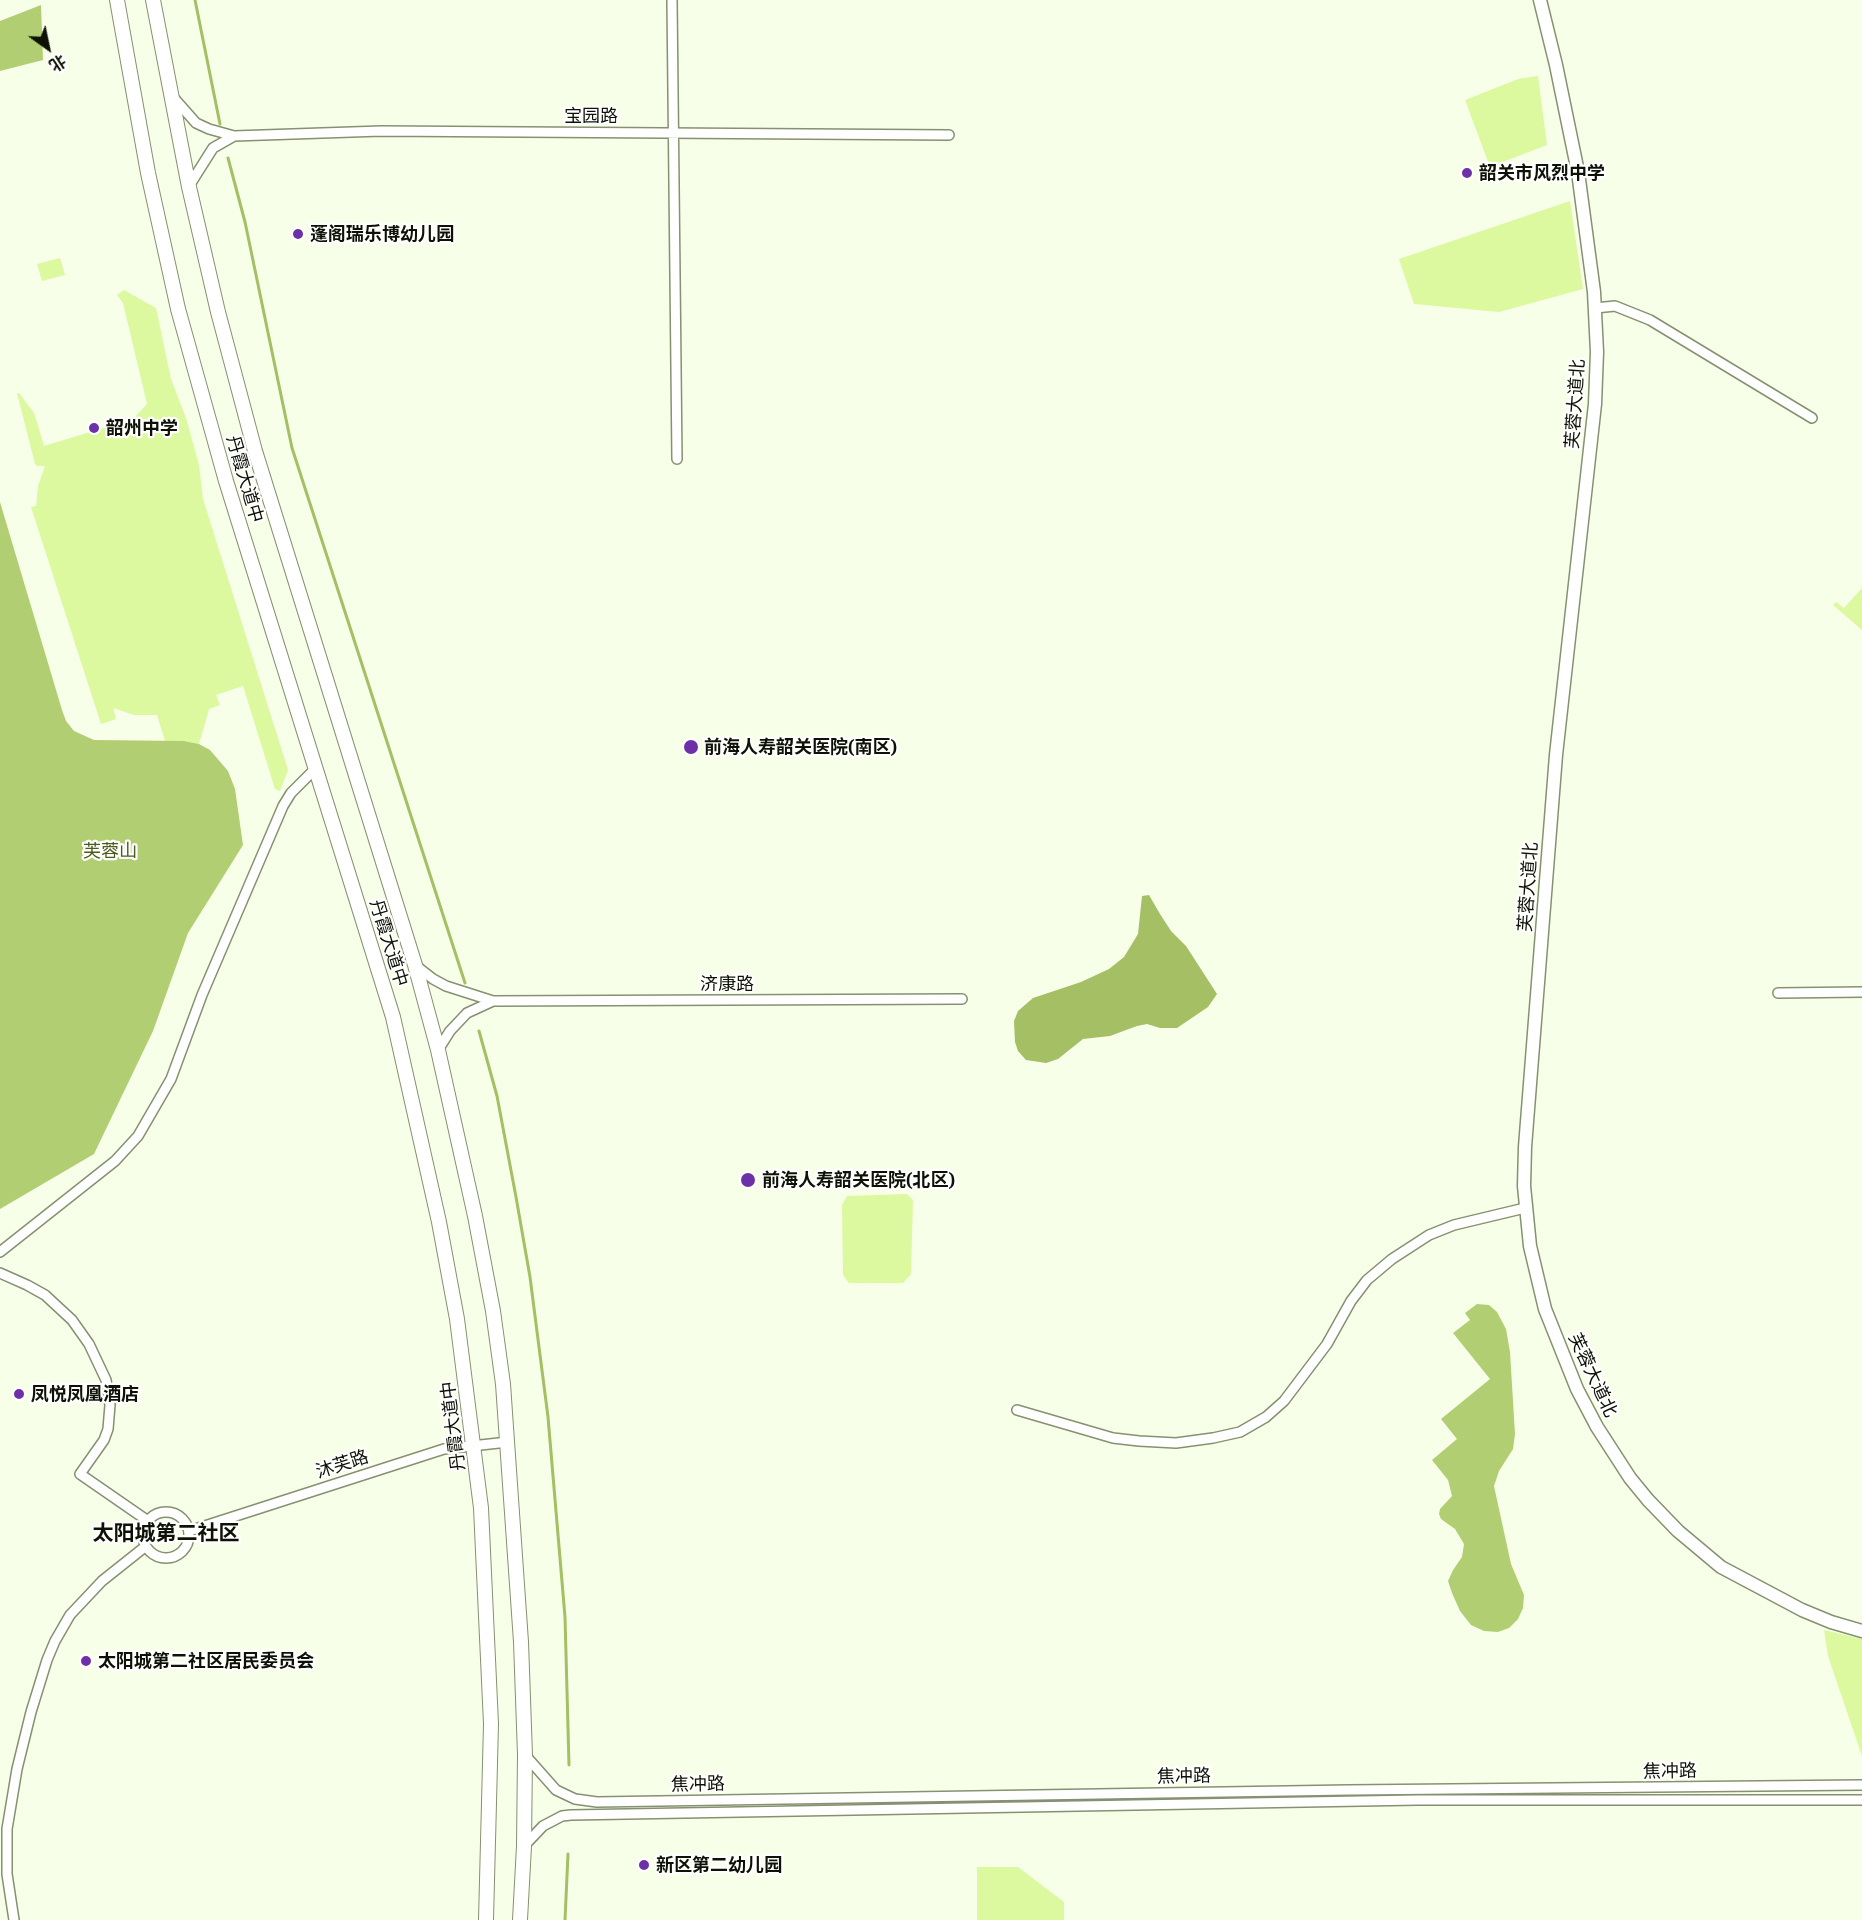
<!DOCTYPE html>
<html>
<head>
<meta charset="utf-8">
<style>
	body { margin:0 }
	#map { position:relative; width:1862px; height:1920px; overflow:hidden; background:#f7ffe9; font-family:"Exo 2","Noto Sans SC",sans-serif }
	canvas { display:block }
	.north { position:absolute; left:18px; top:18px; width:60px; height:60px; -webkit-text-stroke:4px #fff; paint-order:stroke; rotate:147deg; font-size:16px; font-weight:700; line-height:24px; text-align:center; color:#0e1206 }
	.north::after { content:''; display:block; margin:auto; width:21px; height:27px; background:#0e1206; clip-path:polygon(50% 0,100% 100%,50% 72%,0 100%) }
</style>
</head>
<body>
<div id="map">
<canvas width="1862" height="1920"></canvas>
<div class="north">北</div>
</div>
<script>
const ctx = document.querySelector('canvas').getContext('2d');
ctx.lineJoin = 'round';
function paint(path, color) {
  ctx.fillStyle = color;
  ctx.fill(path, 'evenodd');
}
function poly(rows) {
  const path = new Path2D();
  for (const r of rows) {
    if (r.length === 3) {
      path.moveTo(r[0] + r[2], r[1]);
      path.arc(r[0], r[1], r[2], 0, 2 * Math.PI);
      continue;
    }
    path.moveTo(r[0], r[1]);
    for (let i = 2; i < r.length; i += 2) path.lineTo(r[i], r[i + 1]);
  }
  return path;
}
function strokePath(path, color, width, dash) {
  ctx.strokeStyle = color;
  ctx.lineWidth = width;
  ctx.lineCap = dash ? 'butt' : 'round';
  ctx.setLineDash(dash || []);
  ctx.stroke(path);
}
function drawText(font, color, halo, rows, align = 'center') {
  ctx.font = font + ' "Exo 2","Noto Sans SC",sans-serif';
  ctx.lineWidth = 4.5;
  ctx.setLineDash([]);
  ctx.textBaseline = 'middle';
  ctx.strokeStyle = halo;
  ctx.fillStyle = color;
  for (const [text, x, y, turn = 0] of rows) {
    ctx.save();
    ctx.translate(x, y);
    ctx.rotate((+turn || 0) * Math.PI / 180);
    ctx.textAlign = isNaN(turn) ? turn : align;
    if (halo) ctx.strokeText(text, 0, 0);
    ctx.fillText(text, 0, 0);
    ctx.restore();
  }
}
paint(poly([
	[1538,76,1547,145,1490,167,1465,100,1518,79],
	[1570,201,1583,289,1499,312,1414,304,1399,259],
	[60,258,65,275,42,281,37,264],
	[124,290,156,308,171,379,186,418,199,465,203,499,288,770,280,791,275,789,243,686,216,695,220,705,209,709,199,744,184,741,165,741,157,715,134,715,113,708,116,719,101,724,31,507,36,506,38,486,45,466,37,466,35,464,17,393,19,393,34,413,44,446,133,419,147,404,123,303,117,295],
	[1862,588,1862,630,1833,605,1836,602,1844,608],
	[907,1194,913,1200,911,1274,903,1283,849,1283,843,1275,842,1205,847,1196],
	[1824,1630,1862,1639,1862,1756,1828,1656],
	[977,1867,1018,1867,1064,1902,1064,1920,977,1920]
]), '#dcf99f');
paint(poly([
	[41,5,43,60,0,71,0,21],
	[0,502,62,710,66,721,74,731,94,740,184,741,199,744,210,750,228,771,235,789,243,845,188,933,153,1031,94,1154,0,1209],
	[1477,1304,1489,1305,1497,1312,1506,1329,1510,1352,1515,1434,1513,1449,1499,1471,1494,1486,1511,1564,1524,1595,1523,1608,1518,1619,1509,1628,1498,1632,1484,1631,1471,1625,1460,1611,1452,1593,1448,1581,1453,1570,1462,1557,1464,1544,1455,1529,1441,1519,1439,1514,1440,1509,1452,1496,1448,1480,1432,1460,1457,1439,1441,1419,1490,1379,1453,1333,1470,1320,1465,1313]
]), '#b2ce72');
paint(poly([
	[1149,895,1160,914,1171,931,1186,946,1217,994,1208,1007,1177,1028,1160,1028,1147,1024,1137,1026,1110,1036,1083,1039,1058,1059,1046,1063,1026,1060,1018,1051,1015,1042,1014,1021,1018,1011,1033,998,1081,982,1109,969,1124,957,1138,934,1142,896]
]), '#a4bf64');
strokePath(poly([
	[195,0,220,124],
	[228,158,245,222,292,448,465,983],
	[479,1031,497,1096,516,1197,530,1277,548,1417,565,1617,569,1765],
	[565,1920,568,1854]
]), '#a4bf64', 3);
const minor = poly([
	[672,0,677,459],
	[173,97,196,123,209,129,234,136,381,131,949,135],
	[189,186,213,148,234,136],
	[1595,308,1615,306,1650,320,1812,418],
	[415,965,433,979,446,986,493,1001,962,999],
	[1778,993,1862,992],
	[438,1050,450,1031,467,1013,493,1001],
	[0,1252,115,1161,138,1136,171,1079,202,995,283,806,291,793,315,769],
	[0,1273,27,1285,45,1295,72,1320,89,1344,106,1380,110,1405,108,1429,104,1440,80,1474,148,1521],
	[1017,1410,1113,1438,1139,1441,1176,1443,1213,1438,1240,1432,1266,1417,1284,1401,1327,1344,1351,1301,1367,1280,1392,1259,1429,1235,1454,1225,1525,1208],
	[166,1535,23],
	[189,1531,444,1449,508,1442],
	[525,1755,556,1790,575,1799,597,1802,1349,1790,1862,1785],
	[524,1846,543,1826,562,1816,571,1815,1418,1800,1862,1800],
	[14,1920,7,1874,7,1829,17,1769,31,1712,47,1660,55,1641,70,1615,102,1581,146,1546]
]);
const secondary = poly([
	[1540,0,1556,65,1578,172,1594,292,1597,352,1595,404,1556,755,1525,1147,1524,1186,1530,1246,1545,1309,1577,1389,1597,1427,1630,1478,1648,1500,1678,1531,1721,1567,1802,1610,1831,1622,1862,1631]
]);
const primary = poly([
	[117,0,148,173,178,309,226,481,393,1017,439,1222,457,1319,481,1508,491,1724,486,1920],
	[153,0,189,187,218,312,255,451,415,965,438,1050,475,1216,493,1311,503,1384,521,1642,525,1755,524,1846,520,1920]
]);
strokePath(minor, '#859170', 12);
strokePath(secondary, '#859170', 15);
strokePath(primary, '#859170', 16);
strokePath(minor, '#fff', 9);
strokePath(secondary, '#fff', 12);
strokePath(primary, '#fff', 14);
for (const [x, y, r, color] of [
	[1467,173,6,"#6d31a7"],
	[298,234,6,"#6d31a7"],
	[94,428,6,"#6d31a7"],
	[691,747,8,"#6d31a7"],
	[748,1180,8,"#6d31a7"],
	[19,1394,6,"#6d31a7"],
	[86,1661,6,"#6d31a7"],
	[644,1865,6,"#6d31a7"]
]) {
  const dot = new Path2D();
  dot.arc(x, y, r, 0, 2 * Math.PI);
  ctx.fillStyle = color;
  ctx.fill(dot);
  strokePath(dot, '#fff', 2);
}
drawText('18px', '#0e1206', '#fff', [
	["宝园路",591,116],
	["芙蓉大道北",1575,404,-86],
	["丹霞大道中",245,479,74],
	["芙蓉大道北",1528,887,-86],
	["丹霞大道中",389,943,73],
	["济康路",727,984],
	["芙蓉大道北",1593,1375,65],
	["丹霞大道中",453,1426,-97],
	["沐芙路",342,1464,-18],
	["焦冲路",1670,1771,-1],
	["焦冲路",1184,1776,-1],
	["焦冲路",698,1784,-1]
]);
drawText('bold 18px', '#0e1206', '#fff', [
	["韶关市风烈中学",1479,173],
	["蓬阁瑞乐博幼儿园",310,234],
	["韶州中学",106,428],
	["前海人寿韶关医院(南区)",704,747],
	["前海人寿韶关医院(北区)",762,1180],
	["凤悦凤凰酒店",31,1394],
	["太阳城第二社区居民委员会",98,1661],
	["新区第二幼儿园",656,1865]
], 'left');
drawText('18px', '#4b5c1c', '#fff', [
	["芙蓉山",110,851]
]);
drawText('bold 21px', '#0e1206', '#fff', [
	["太阳城第二社区",166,1533]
]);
</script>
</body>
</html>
